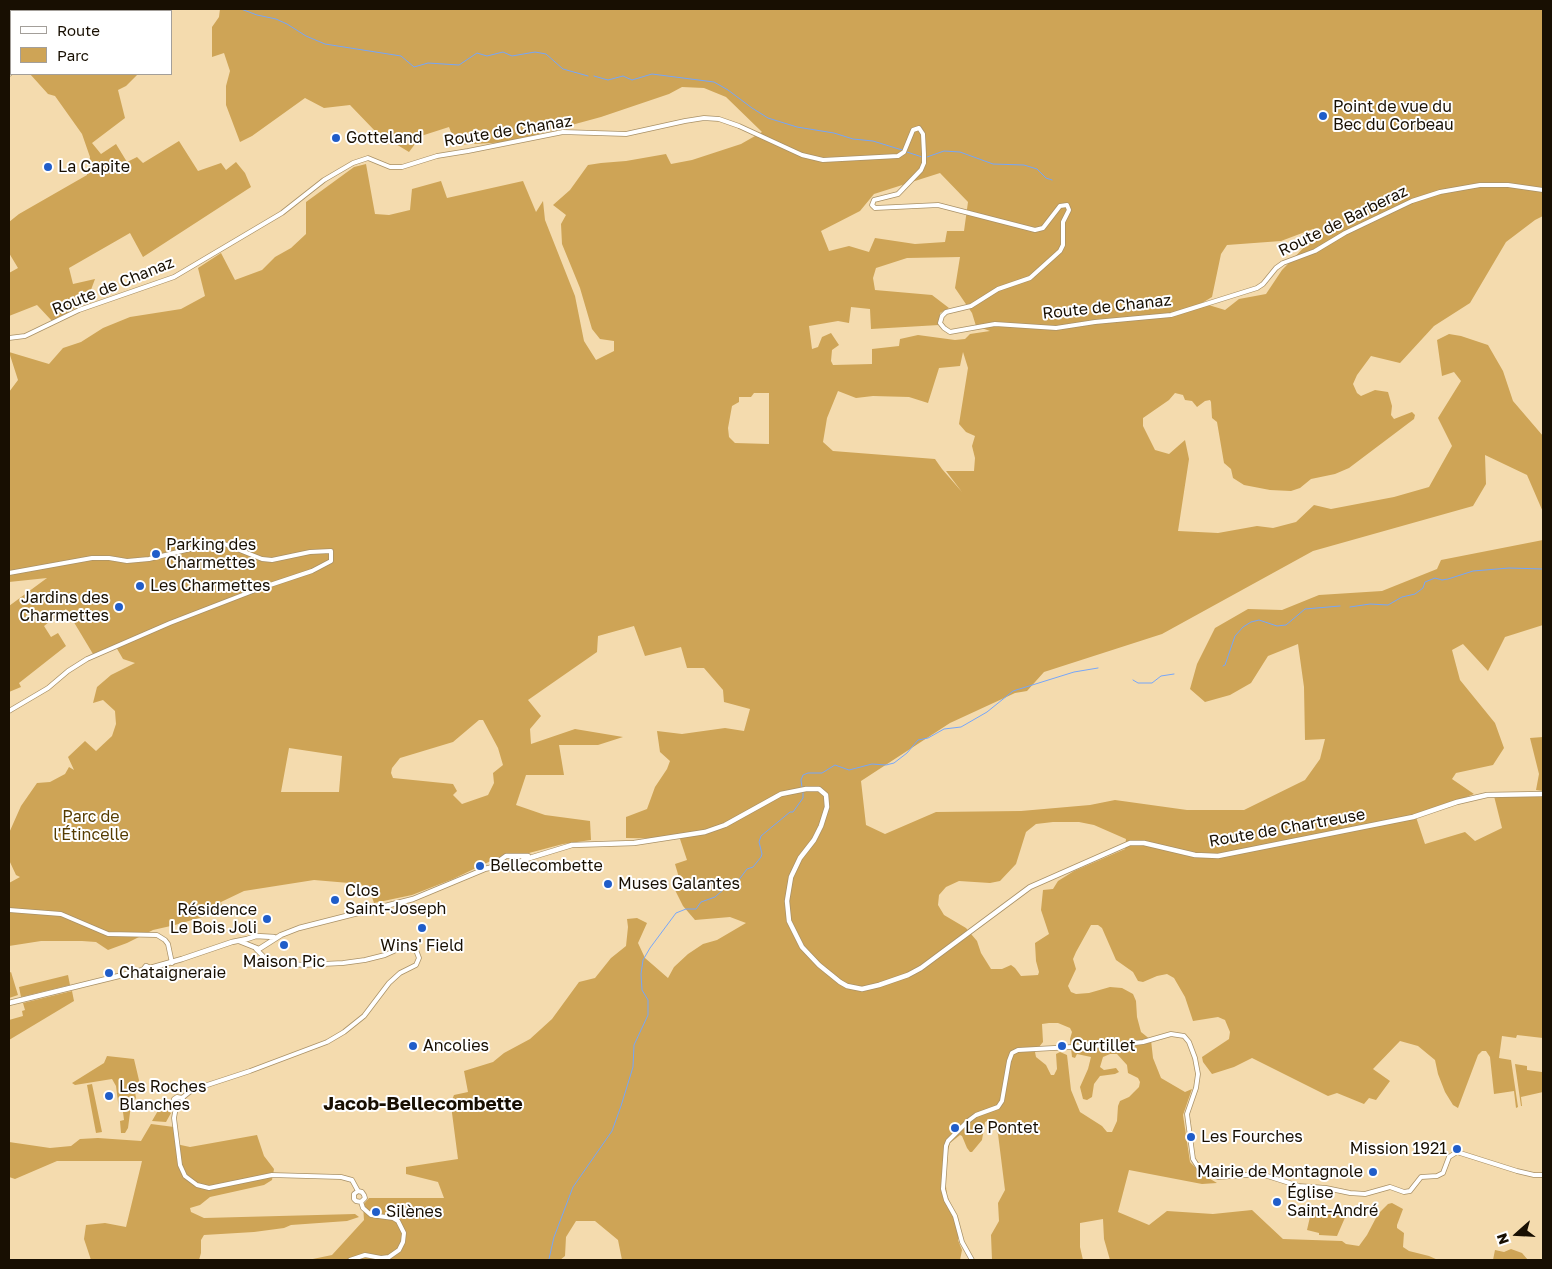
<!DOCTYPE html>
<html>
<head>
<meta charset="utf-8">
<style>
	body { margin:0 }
	#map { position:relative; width:1552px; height:1269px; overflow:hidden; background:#f4dbae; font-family:"Golos Text",sans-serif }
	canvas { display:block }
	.frame { position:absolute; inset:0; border:10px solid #180f02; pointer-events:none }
	.legend { position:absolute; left:10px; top:10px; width:162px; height:65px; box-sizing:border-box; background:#fff; border:1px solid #a39f9a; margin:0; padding:6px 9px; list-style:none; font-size:15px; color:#180f02 }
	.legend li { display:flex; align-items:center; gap:10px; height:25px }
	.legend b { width:25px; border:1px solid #a39f9a }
	.north { position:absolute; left:1492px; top:1209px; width:50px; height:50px; -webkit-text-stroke:4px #fff; paint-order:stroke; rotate:251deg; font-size:14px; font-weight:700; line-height:20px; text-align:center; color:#180f02 }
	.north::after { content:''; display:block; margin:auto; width:18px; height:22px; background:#180f02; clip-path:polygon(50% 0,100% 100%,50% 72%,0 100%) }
</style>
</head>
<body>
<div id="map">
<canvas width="1552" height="1269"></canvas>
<div class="frame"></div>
<ul class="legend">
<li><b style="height:6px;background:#fff"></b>Route</li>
<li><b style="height:14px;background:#cea456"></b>Parc</li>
</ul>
<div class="north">N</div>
</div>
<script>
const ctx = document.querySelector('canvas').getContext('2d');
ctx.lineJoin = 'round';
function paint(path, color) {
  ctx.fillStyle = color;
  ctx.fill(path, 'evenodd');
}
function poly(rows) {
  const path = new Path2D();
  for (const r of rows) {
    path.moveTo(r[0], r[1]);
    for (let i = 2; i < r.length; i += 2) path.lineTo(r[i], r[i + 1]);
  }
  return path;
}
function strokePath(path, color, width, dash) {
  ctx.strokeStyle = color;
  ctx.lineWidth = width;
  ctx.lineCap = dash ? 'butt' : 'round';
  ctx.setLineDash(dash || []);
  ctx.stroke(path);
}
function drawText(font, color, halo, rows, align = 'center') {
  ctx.font = font + ' "Golos Text",sans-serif';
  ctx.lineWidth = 4;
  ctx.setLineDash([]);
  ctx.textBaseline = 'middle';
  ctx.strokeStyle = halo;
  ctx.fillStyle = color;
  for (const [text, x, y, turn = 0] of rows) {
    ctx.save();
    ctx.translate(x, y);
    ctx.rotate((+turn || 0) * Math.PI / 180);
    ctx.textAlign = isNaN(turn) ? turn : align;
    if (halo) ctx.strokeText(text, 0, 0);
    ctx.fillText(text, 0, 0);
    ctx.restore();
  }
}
paint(poly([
	[9,9,89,9,72,11,11,11,11,23,9,24],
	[89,9,143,9,142,11,92,11],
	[220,9,1543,9,1543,216,1535,220,1506,242,1470,303,1434,326,1400,363,1371,356,1357,375,1353,384,1357,393,1361,396,1375,390,1388,392,1392,406,1391,415,1394,419,1412,412,1415,415,1414,419,1349,468,1335,474,1311,479,1300,488,1291,491,1270,490,1244,485,1233,478,1231,469,1224,463,1217,422,1212,418,1211,402,1210,400,1205,401,1197,407,1192,401,1185,400,1183,395,1175,393,1169,400,1143,418,1143,426,1155,450,1169,454,1185,440,1189,459,1178,531,1218,533,1257,526,1273,528,1296,522,1314,505,1331,509,1394,497,1429,487,1452,446,1438,418,1461,381,1454,372,1442,376,1437,340,1449,334,1461,336,1488,345,1503,371,1513,401,1543,436,1543,512,1527,475,1485,455,1486,484,1473,506,1313,551,1162,634,1044,672,1027,691,1015,693,950,723,861,781,866,825,885,834,936,812,1021,811,1090,805,1115,800,1187,810,1244,810,1305,780,1320,759,1325,739,1305,740,1304,687,1298,644,1268,656,1251,683,1230,695,1205,702,1190,689,1197,664,1215,628,1248,609,1282,610,1319,595,1382,591,1437,569,1441,560,1543,540,1543,625,1505,637,1488,671,1463,644,1452,650,1460,680,1495,723,1504,748,1493,765,1456,773,1452,779,1474,794,1416,817,1425,844,1465,832,1475,841,1502,828,1494,796,1543,796,1543,1038,1517,1035,1516,1038,1502,1036,1499,1058,1511,1060,1518,1107,1516,1108,1514,1091,1494,1094,1490,1057,1486,1051,1482,1051,1478,1055,1458,1108,1453,1105,1445,1092,1438,1074,1435,1060,1418,1046,1400,1041,1373,1069,1390,1081,1376,1100,1369,1098,1364,1104,1337,1093,1328,1096,1252,1058,1234,1067,1212,1074,1203,1062,1202,1057,1229,1039,1230,1032,1225,1020,1218,1017,1193,1021,1185,997,1174,978,1167,974,1157,976,1143,982,1138,981,1133,972,1116,960,1102,928,1098,925,1091,925,1076,952,1073,959,1076,969,1068,986,1071,992,1076,994,1089,993,1110,987,1122,988,1133,994,1136,1001,1137,1017,1141,1032,1151,1040,1153,1058,1161,1078,1185,1092,1192,1089,1183,1115,1190,1162,1202,1174,1217,1183,1202,1184,1129,1170,1118,1212,1149,1225,1167,1211,1213,1214,1252,1210,1283,1239,1342,1241,1346,1244,1359,1246,1367,1235,1378,1214,1388,1204,1392,1203,1403,1209,1397,1225,1397,1228,1404,1233,1403,1247,1409,1251,1429,1256,1438,1260,1110,1260,1104,1239,1103,1219,1080,1223,1080,1247,1083,1260,992,1260,991,1235,999,1221,998,1203,1005,1190,998,1134,992,1121,989,1120,985,1122,982,1140,972,1152,970,1152,967,1148,962,1136,960,1135,950,1143,948,1150,945,1177,947,1196,959,1221,958,1240,962,1250,960,1260,622,1260,618,1240,595,1221,576,1221,566,1237,565,1256,560,1260,308,1260,332,1255,364,1220,363,1205,369,1198,444,1198,438,1182,406,1174,406,1167,458,1159,452,1113,452,1100,454,1095,468,1092,464,1071,493,1062,504,1053,530,1039,552,1019,579,982,595,978,611,958,626,946,628,927,627,919,637,918,647,923,638,943,645,958,668,978,674,967,688,954,703,944,717,940,746,923,730,917,695,920,683,906,675,890,682,888,675,864,687,860,680,839,626,838,626,817,647,809,655,787,667,769,670,761,660,752,657,731,682,734,725,728,744,731,750,709,724,702,723,690,704,668,687,668,681,647,645,656,634,626,598,636,597,652,528,700,541,716,530,729,531,744,575,729,623,737,598,745,559,745,564,775,526,775,516,805,545,815,590,821,591,840,563,844,529,853,497,858,453,879,412,895,374,903,372,897,361,884,314,880,244,891,221,902,223,911,175,925,153,930,127,943,108,950,96,942,82,941,41,941,9,946,9,883,20,877,16,875,9,860,9,833,21,806,37,783,50,782,65,774,69,767,74,770,68,757,85,741,96,751,112,736,116,724,115,711,103,700,93,703,97,687,111,675,135,663,123,659,116,647,136,636,93,654,66,609,44,626,51,637,58,633,66,646,19,683,21,687,9,692,9,606,47,578,9,582,9,392,18,380,9,352,49,364,63,348,81,342,103,328,130,317,181,309,205,296,198,268,221,253,235,280,262,270,275,257,291,248,306,234,306,202,354,167,366,164,375,214,389,215,410,210,412,189,441,181,447,198,523,181,536,212,543,201,545,220,575,296,584,341,596,360,614,351,614,341,600,339,592,329,580,288,562,244,561,224,566,215,553,205,570,190,588,165,601,163,626,161,666,154,671,164,692,160,741,144,762,132,726,97,704,88,682,87,669,94,601,117,509,142,456,145,449,127,421,136,409,152,376,132,350,105,324,108,305,98,252,136,240,142,226,105,226,86,230,71,224,53,212,57,212,27,219,17],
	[940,173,968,202,964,231,947,231,945,242,915,244,875,238,869,252,849,246,829,251,821,231,860,211,874,194],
	[1313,229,1313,238,1282,270,1266,294,1239,299,1225,310,1202,303,1212,297,1221,254,1227,245,1281,241],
	[960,257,955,288,972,313,976,326,990,331,970,334,965,339,955,340,918,335,900,339,899,346,872,349,872,364,833,365,831,361,832,350,839,345,831,333,822,337,818,347,812,349,809,326,838,321,849,323,851,307,870,309,871,329,939,325,940,313,949,308,932,295,875,290,873,278,876,268,907,258],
	[963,352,968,368,959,424,966,432,975,436,972,446,975,458,974,471,946,471,962,492,942,469,935,459,833,451,823,442,827,418,838,391,856,398,873,396,909,397,928,403,939,368,960,366],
	[754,393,769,393,769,444,735,443,729,437,728,428,732,406,739,402,739,397,751,397],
	[479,720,483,720,498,748,503,765,493,773,494,783,488,795,462,804,453,795,457,791,453,784,393,778,391,773,392,768,400,758,453,742],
	[289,748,342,756,339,792,281,792],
	[1053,822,1079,822,1094,825,1126,839,1125,849,1074,871,1058,881,1053,889,1043,890,1041,910,1049,934,1035,943,1036,961,1039,972,1038,975,1021,976,1015,968,1011,965,1002,969,991,969,981,953,977,941,966,928,944,915,938,905,939,895,946,887,959,881,990,883,1000,881,1016,864,1026,832,1036,824],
	[1049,1023,1058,1023,1070,1028,1072,1032,1070,1039,1072,1057,1075,1058,1077,1054,1091,1057,1088,1069,1080,1087,1083,1099,1087,1100,1092,1097,1094,1084,1100,1076,1115,1074,1119,1072,1116,1068,1104,1070,1100,1067,1103,1057,1110,1054,1117,1054,1127,1065,1128,1073,1138,1078,1140,1082,1139,1087,1129,1097,1120,1101,1118,1106,1117,1121,1112,1132,1107,1132,1102,1126,1080,1112,1071,1090,1067,1055,1060,1052,1056,1054,1057,1069,1054,1075,1051,1075,1046,1065,1036,1057,1035,1052,1043,1042,1042,1024],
	[30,74,138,74,126,86,118,90,125,118,92,143,101,154,116,144,127,162,137,157,143,163,179,141,198,171,221,163,226,170,236,162,245,173,251,187,143,257,130,233,69,268,73,284,95,279,88,298,67,314,52,321,37,305,9,316,9,273,18,268,9,253,9,222,19,214,87,175,90,157,82,134,55,96,48,94],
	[1543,737,1543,791,1536,790,1539,774,1530,738],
	[11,972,18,995,9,998,9,973],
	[68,975,70,985,21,997,19,987],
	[72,991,74,1001,9,1040,9,1020,23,1016,22,1011,25,1010,23,1003],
	[107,1056,134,1059,142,1093,135,1092,136,1098,131,1105,128,1128,125,1133,121,1133,120,1121,124,1120,123,1112,119,1110,116,1086,112,1079,75,1085,72,1083,104,1063],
	[1515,1064,1527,1066,1527,1070,1542,1072,1543,1067,1543,1092,1521,1097,1522,1106,1521,1106],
	[92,1084,102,1132,96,1133,87,1085],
	[163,1102,166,1110,171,1113,166,1122,152,1121],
	[151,1124,174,1127,176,1144,190,1147,257,1135,264,1156,274,1169,272,1180,264,1185,210,1197,200,1205,190,1208,191,1212,204,1218,355,1214,359,1217,347,1221,291,1225,284,1228,254,1232,204,1235,201,1240,201,1253,199,1260,91,1260,84,1239,86,1225,105,1223,126,1227,142,1161,57,1161,15,1179,9,1177,9,1142,50,1148,71,1146,80,1139,98,1138,141,1141],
	[1312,1208,1347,1213,1337,1236,1319,1235,1319,1233,1307,1230],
	[1511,1249,1522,1253,1528,1260,1493,1260,1495,1250,1504,1252]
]), '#cea456');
strokePath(poly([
	[106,9,113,11],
	[241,9,257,15,276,19,287,24,306,36,325,44,401,56,414,67,428,63,459,65,477,53,487,56,503,52,512,56,535,52,546,54,563,69,588,76],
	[35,11,50,9],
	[130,11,133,9],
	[9,17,11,17],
	[594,76,608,80,623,76,632,80,652,74,714,82,728,90,752,108,768,118,797,127,834,133,853,139,873,141,902,150],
	[907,152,922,157],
	[927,157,944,151,960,152,993,164,1024,165,1037,169,1046,178,1052,180],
	[1350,607,1370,604,1388,605,1402,597,1415,594,1423,588,1425,582,1435,578,1442,580,1448,579,1473,571,1509,568,1543,569],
	[1223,666,1225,665,1235,636,1243,627,1251,622,1259,620,1277,626,1286,625,1305,609,1340,606],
	[1133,680,1138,683,1152,683,1161,676,1174,674],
	[802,787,801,780,803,775,808,773,822,773,835,765,849,770,872,764,886,765,894,763,907,753,918,740,928,738,944,729,961,727,987,712,1013,691,1074,672,1098,668],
	[548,1260,549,1259,554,1237,573,1187,612,1131,621,1106,633,1067,634,1045,648,1015,648,1000,642,990,641,974,643,960,650,948,676,913,686,909,696,909,701,902,715,897,724,889,735,885,747,869,753,867,761,857,762,854,759,842,761,836,790,812,793,812,803,798,803,791]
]), '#76a6f9', 1);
const tertiary = poly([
	[9,338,25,336,79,310,174,277,282,213,324,180,353,163,368,158,390,167,402,167,437,156,468,151,563,132,626,134,685,121,704,118,719,119,739,126,802,155,823,160,898,156,904,152,913,130,919,128,923,134,924,154,924,163,921,170,898,194,874,200,872,205,875,208,938,205,1035,230,1043,228,1060,206,1067,205,1069,210,1063,222,1063,245,1060,251,1030,278,998,289,971,306,946,312,942,316,940,323,944,328,950,332,995,324,1056,328,1095,322,1171,315,1257,288,1263,284,1276,268,1283,263,1315,251,1345,233,1412,201,1440,192,1480,185,1508,185,1543,190],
	[9,573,92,558,109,558,127,561,149,559,211,544,222,543,262,559,272,560,310,552,331,551,331,561,312,571,258,589,170,623,87,659,68,671,48,688,9,711],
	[9,910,61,914,108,934,157,935,165,940,168,944,172,963],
	[182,1098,192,1090,250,1071,327,1042,344,1032,364,1016,389,983,400,973,416,965,419,958,416,950,412,947,405,946,385,955,365,960,343,963,303,965,268,961,256,949],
	[176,1107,174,1118,180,1165,185,1176,197,1185,209,1188,272,1175,341,1177,352,1180,358,1191],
	[176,1107,173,1102,174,1099,177,1097,182,1098],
	[176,1107,181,1107,183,1105,184,1101,182,1098],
	[358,1191,354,1194,354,1199,356,1201,361,1202],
	[358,1191,362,1192,364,1195,365,1198,361,1202],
	[350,1260,365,1255,381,1258,389,1257,399,1250,403,1242,404,1233,398,1221,393,1218,371,1215,363,1208,361,1202],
	[972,1260,962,1242,955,1216,946,1200,943,1189,946,1146,948,1141,968,1121,976,1115,998,1107,1002,1101,1009,1061,1012,1053,1018,1050,1127,1044,1143,1042,1171,1034,1184,1036,1189,1042,1195,1058,1198,1074,1196,1088,1187,1114,1193,1159,1200,1170,1218,1177,1261,1174,1299,1186,1326,1188,1350,1193,1365,1194,1390,1187,1404,1192,1410,1191,1421,1177,1437,1176,1443,1173,1449,1157,1457,1152,1517,1171,1534,1175,1543,1175]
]);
const secondary = poly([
	[85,9,87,11],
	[9,74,11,72],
	[492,866,506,856,528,856],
	[484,869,499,866,511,869,523,860,572,845,634,843,705,832,725,825,781,794,806,789,819,789,826,795,827,807,821,826,814,840,800,858,791,877,787,901,789,921,802,947,819,965,840,982,847,986,862,989,879,985,908,975,921,968,1030,887,1130,843,1144,843,1195,855,1218,856,1413,817,1457,802,1487,795,1543,794],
	[239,941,259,949,281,935,299,928,413,899,485,869],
	[150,968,146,966,143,970,147,972,150,968,182,959,232,942,247,939,256,936,274,937],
	[9,1003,143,970]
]);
strokePath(tertiary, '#a99167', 5.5);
strokePath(secondary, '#a99167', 6);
strokePath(tertiary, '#fff', 4);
strokePath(secondary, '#fff', 4.5);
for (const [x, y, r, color] of [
	[1323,116,5,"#205dc9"],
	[336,138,5,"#205dc9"],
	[48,167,5,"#205dc9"],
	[156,554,5,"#205dc9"],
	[140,586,5,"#205dc9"],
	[119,607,5,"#205dc9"],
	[480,866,5,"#205dc9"],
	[608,884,5,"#205dc9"],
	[335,900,5,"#205dc9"],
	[267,919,5,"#205dc9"],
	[422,928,5,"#205dc9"],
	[284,945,5,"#205dc9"],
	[109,973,5,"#205dc9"],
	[413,1046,5,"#205dc9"],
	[1062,1046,5,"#205dc9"],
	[109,1096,5,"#205dc9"],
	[955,1128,5,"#205dc9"],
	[1191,1137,5,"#205dc9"],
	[1457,1149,5,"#205dc9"],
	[1373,1172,5,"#205dc9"],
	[1277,1202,5,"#205dc9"],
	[376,1212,5,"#205dc9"]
]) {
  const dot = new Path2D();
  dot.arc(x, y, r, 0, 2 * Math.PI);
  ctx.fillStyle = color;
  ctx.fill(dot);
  strokePath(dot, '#fff', 2);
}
drawText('16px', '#180f02', '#fff', [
	["Point de vue du",1333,107],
	["Bec du Corbeau",1333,125],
	["Gotteland",346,138],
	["La Capite",58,167],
	["Parking des",166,545],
	["Charmettes",166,563],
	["Les Charmettes",150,586],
	["Jardins des",109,598,"right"],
	["Charmettes",109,616,"right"],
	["Bellecombette",490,866],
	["Muses Galantes",618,884],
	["Clos",345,891],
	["Saint-Joseph",345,909],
	["Résidence",257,910,"right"],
	["Le Bois Joli",257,928,"right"],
	["Wins' Field",422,946,"center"],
	["Maison Pic",284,962,"center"],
	["Chataigneraie",119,973],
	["Ancolies",423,1046],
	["Curtillet",1072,1046],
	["Les Roches",119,1087],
	["Blanches",119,1105],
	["Le Pontet",965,1128],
	["Les Fourches",1201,1137],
	["Mission 1921",1447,1149,"right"],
	["Mairie de Montagnole",1363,1172,"right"],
	["Église",1287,1193],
	["Saint-André",1287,1211],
	["Silènes",386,1212]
], 'left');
drawText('16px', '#180f02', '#fff', [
	["Route de Chanaz",508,131,-9],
	["Route de Barberaz",1343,221,-26],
	["Route de Chanaz",113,286,-22],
	["Route de Chanaz",1107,307,-6],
	["Route de Chartreuse",1287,828,-10]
]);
drawText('16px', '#553b00', '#fff', [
	["Parc de",91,817],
	["l'Étincelle",91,835]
]);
drawText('bold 19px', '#180f02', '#fff', [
	["Jacob-Bellecombette",423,1104]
]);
</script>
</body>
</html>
